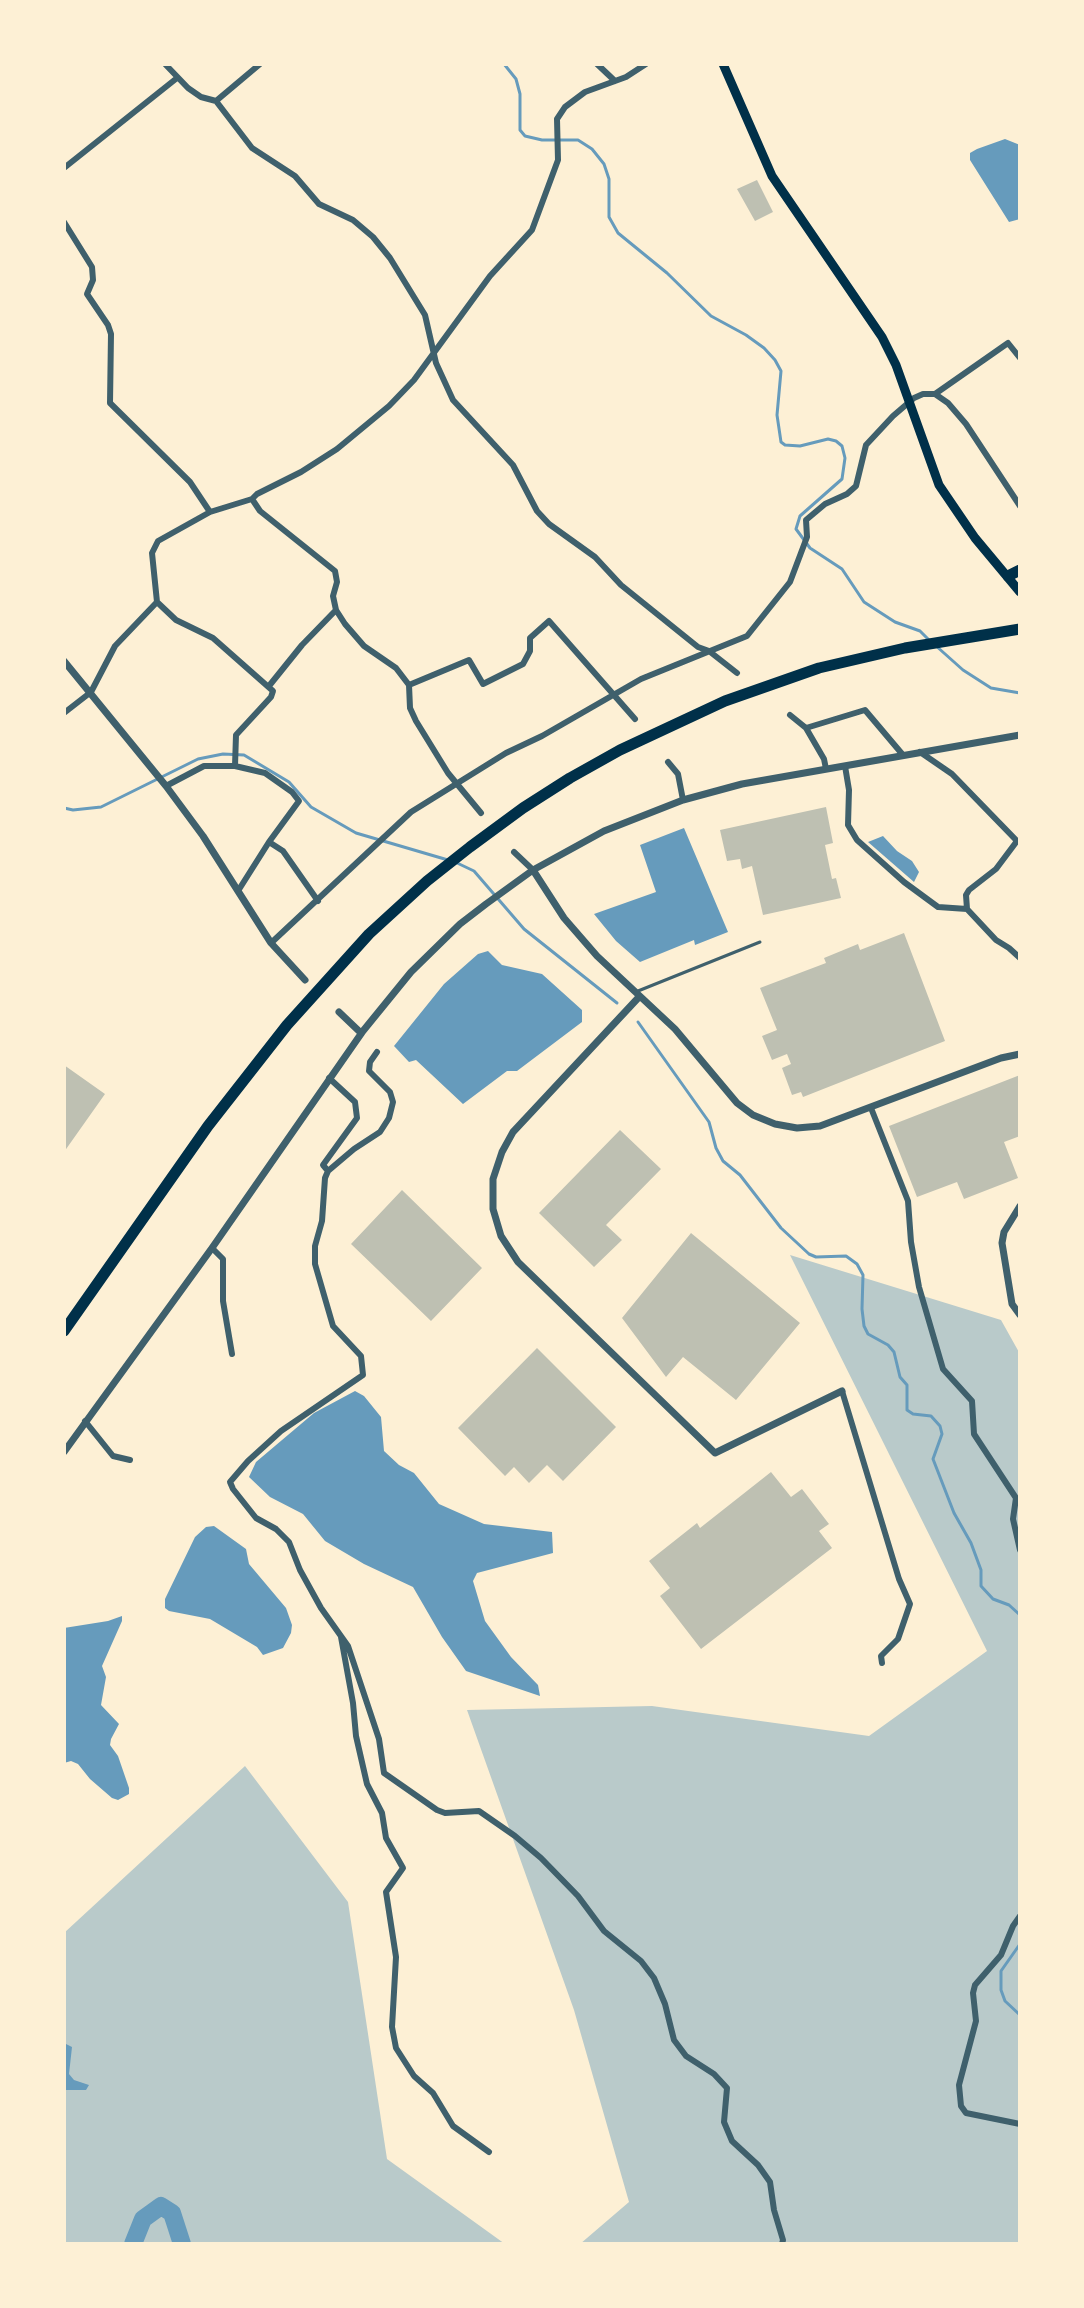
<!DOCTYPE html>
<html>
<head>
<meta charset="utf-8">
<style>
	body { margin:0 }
	#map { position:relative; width:1084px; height:2308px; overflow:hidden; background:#fdf0d5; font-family:Lato,sans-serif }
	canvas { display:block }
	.frame { position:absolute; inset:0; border:66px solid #fdf0d5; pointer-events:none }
</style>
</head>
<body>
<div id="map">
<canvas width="1084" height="2308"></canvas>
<div class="frame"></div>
</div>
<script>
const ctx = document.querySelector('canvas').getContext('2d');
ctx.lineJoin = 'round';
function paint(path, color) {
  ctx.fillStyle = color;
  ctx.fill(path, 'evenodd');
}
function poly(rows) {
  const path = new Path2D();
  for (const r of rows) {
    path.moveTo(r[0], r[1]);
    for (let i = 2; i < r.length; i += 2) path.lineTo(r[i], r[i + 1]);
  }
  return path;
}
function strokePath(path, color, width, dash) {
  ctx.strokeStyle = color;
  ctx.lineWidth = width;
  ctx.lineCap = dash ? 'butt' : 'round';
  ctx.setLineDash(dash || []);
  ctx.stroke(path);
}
paint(poly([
	[790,1255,1001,1320,1020,1354,1020,2244,580,2244,629,2202,574,2010,467,1710,652,1706,869,1736,987,1651],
	[245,1766,348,1902,387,2159,505,2244,64,2244,64,1933]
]), '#b9caca');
paint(poly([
	[1005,139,1020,145,1020,219,1009,222,970,160,970,153,977,149],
	[684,828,728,932,695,945,694,940,640,962,616,941,594,914,656,892,640,845],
	[883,836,897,851,912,861,919,872,914,882,868,842],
	[488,951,502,965,542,974,582,1010,582,1022,517,1071,507,1071,463,1104,416,1060,409,1062,394,1046,444,984,478,954],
	[355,1391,364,1396,381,1417,384,1451,399,1465,414,1473,439,1504,484,1524,552,1532,553,1553,477,1573,473,1581,485,1621,511,1657,538,1685,540,1696,466,1671,442,1637,413,1587,364,1564,325,1541,303,1514,270,1497,249,1477,256,1462,314,1413],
	[214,1526,246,1549,249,1564,286,1608,292,1625,291,1633,283,1648,263,1655,257,1647,210,1619,169,1611,165,1608,165,1599,195,1537,206,1527],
	[122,1616,122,1621,102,1666,106,1677,101,1705,119,1724,111,1739,110,1745,118,1756,129,1788,129,1794,118,1800,112,1798,90,1779,78,1764,71,1761,64,1763,64,1628,108,1621],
	[66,2044,72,2047,69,2074,74,2080,89,2085,86,2090,64,2090]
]), '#669bbc');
strokePath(poly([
	[504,64,516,79,520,94,520,130,525,136,542,140,578,140,592,149,604,164,609,179,609,217,618,233,667,273,711,316,746,335,764,348,775,360,781,371,777,415,781,442,785,445,800,446,828,439,836,441,842,446,845,458,842,479,800,516,796,529,810,548,842,569,864,602,895,622,920,631,929,640],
	[935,645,963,670,991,688,1020,693],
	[64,808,73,810,101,807,198,759,223,754,244,755,289,782,311,807,356,833,448,860],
	[455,862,474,871,524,929,617,1003],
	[638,1022,709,1122,716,1148,723,1161,740,1175,781,1228,809,1254,816,1257,846,1256,857,1264,863,1275,862,1309,864,1326,868,1334,888,1345,894,1352,900,1377,907,1385,907,1410,913,1414,931,1416,940,1426,942,1434,933,1459,954,1513,971,1543,981,1570,981,1586,993,1599,1009,1605,1020,1615],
	[1020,1944,1001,1971,1001,1990,1005,2001,1020,2015]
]), '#669bbc', 3);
strokePath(poly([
	[133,2244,143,2219,161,2206,172,2213,182,2244]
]), '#669bbc', 18);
paint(poly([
	[757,180,773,212,755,221,737,189],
	[826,807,833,843,825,845,832,879,836,878,841,898,763,915,752,866,742,869,740,859,727,861,720,830],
	[904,933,945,1041,803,1097,801,1092,792,1095,782,1068,791,1064,787,1054,772,1060,762,1036,777,1030,760,988,826,963,824,958,858,944,860,950],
	[64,1065,105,1094,64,1152],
	[1020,1075,1020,1136,1004,1142,1018,1178,964,1199,957,1182,917,1197,889,1126],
	[620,1130,661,1169,606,1225,622,1240,594,1267,539,1213],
	[402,1190,482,1268,431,1321,351,1244],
	[691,1233,800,1323,736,1400,683,1357,666,1377,622,1318],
	[537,1348,616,1427,563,1481,547,1465,529,1483,514,1467,505,1476,458,1428],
	[771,1472,791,1497,802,1489,829,1524,819,1531,832,1548,701,1649,660,1596,670,1588,649,1561,697,1523,700,1528]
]), '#bec0b2');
strokePath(poly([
	[638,991,760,942]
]), '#3f606c', 3);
strokePath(poly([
	[165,64,188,88,201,97,216,101,252,148,295,176,319,204,353,220,373,237,390,258,425,315,436,363,453,400,513,465,537,511,549,524,595,557,621,585,698,647,709,651,737,673],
	[597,64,615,81],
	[216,101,260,64],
	[64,168,177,78],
	[64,222,92,267,93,280,87,294,108,325,111,334,110,403,190,482,210,512],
	[935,394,948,403,966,424,1020,506],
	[252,499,260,511,335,571,337,582,333,596,336,610,345,624,364,646,396,668,409,685,410,708,416,721,448,773,481,813],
	[157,602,176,620,213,638,273,691,271,697,236,735,235,766,265,773,292,792,299,801,269,842,283,851,318,901],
	[409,685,469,660,483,684,523,664,530,651,530,638,549,621,635,719],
	[269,686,302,645,336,610],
	[64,713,91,692,115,646,157,602,152,553,158,541,210,512,252,499,257,494,301,472,337,449,389,406,414,380,490,276,532,230,558,160,557,119,565,107,585,92,626,77,646,64],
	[790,715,806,728,865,710,903,755],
	[806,728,824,759,826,769],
	[920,752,952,774,1017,841,996,869,969,890,966,895,967,909],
	[668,762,678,774,683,800],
	[845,766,849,790,848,825,857,840,904,882,938,907,967,909,996,940,1009,948,1020,958],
	[166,786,204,766,235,766],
	[514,852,533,870],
	[238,891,269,842],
	[271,943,411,812,506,753,542,736,641,679,747,636,790,582,807,537,806,520,825,504,847,494,856,486,866,445,893,416,914,398,923,394,935,394,1008,343,1020,358],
	[329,1078,355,1102,357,1118,323,1165,328,1171,325,1178,322,1221,315,1246,315,1264,333,1326,361,1356,363,1375,281,1431,248,1461,230,1482,233,1489,256,1518,276,1529,289,1542,300,1570,321,1608,348,1646,379,1739,384,1773,437,1810,445,1813,479,1811,515,1836,541,1858,578,1896,604,1931,641,1961,654,1978,665,2004,674,2040,686,2056,714,2074,727,2088,724,2122,732,2141,758,2165,770,2182,774,2210,783,2240,782,2244],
	[871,1108,908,1201,911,1242,919,1287,943,1369,972,1401,974,1434,1016,1498,1013,1519,1020,1550],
	[328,1171,354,1149,380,1132,389,1118,393,1102,390,1092,369,1071,370,1062,377,1052],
	[212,1248,223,1259,223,1301,232,1354],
	[842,1391,899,1579,910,1604,898,1639,881,1656,882,1663],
	[85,1421,113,1456,130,1460],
	[341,1637,353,1703,356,1736,367,1784,382,1813,386,1838,403,1868,386,1892,396,1957,392,2027,396,2048,414,2076,433,2093,453,2126,489,2152],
	[1020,1916,1013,1926,1001,1955,975,1985,973,1993,976,2021,959,2085,961,2106,966,2113,1020,2124]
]), '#3f606c', 6);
strokePath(poly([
	[64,661,166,786,203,836,271,943,305,980],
	[533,870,564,918,597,956,675,1029,737,1103,753,1115,775,1124,797,1128,820,1126,1001,1058,1020,1054],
	[639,997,513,1132,502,1152,493,1179,493,1209,501,1236,518,1262,715,1453,842,1391],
	[339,1012,361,1033],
	[1020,1206,1004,1232,1002,1243,1012,1304,1020,1315],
	[64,1452,212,1248,363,1031,411,972,460,924,486,904,533,870,604,831,683,800,742,784,1020,735]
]), '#3f606c', 7);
strokePath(poly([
	[723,64,772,176,882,337,896,365,939,485,975,538,1020,592]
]), '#003049', 9);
strokePath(poly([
	[1008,576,1020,570],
	[64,1331,208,1126,287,1025,369,934,427,881,470,847,523,808,570,778,620,750,725,701,819,668,905,648,1020,629]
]), '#003049', 11);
</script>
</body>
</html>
